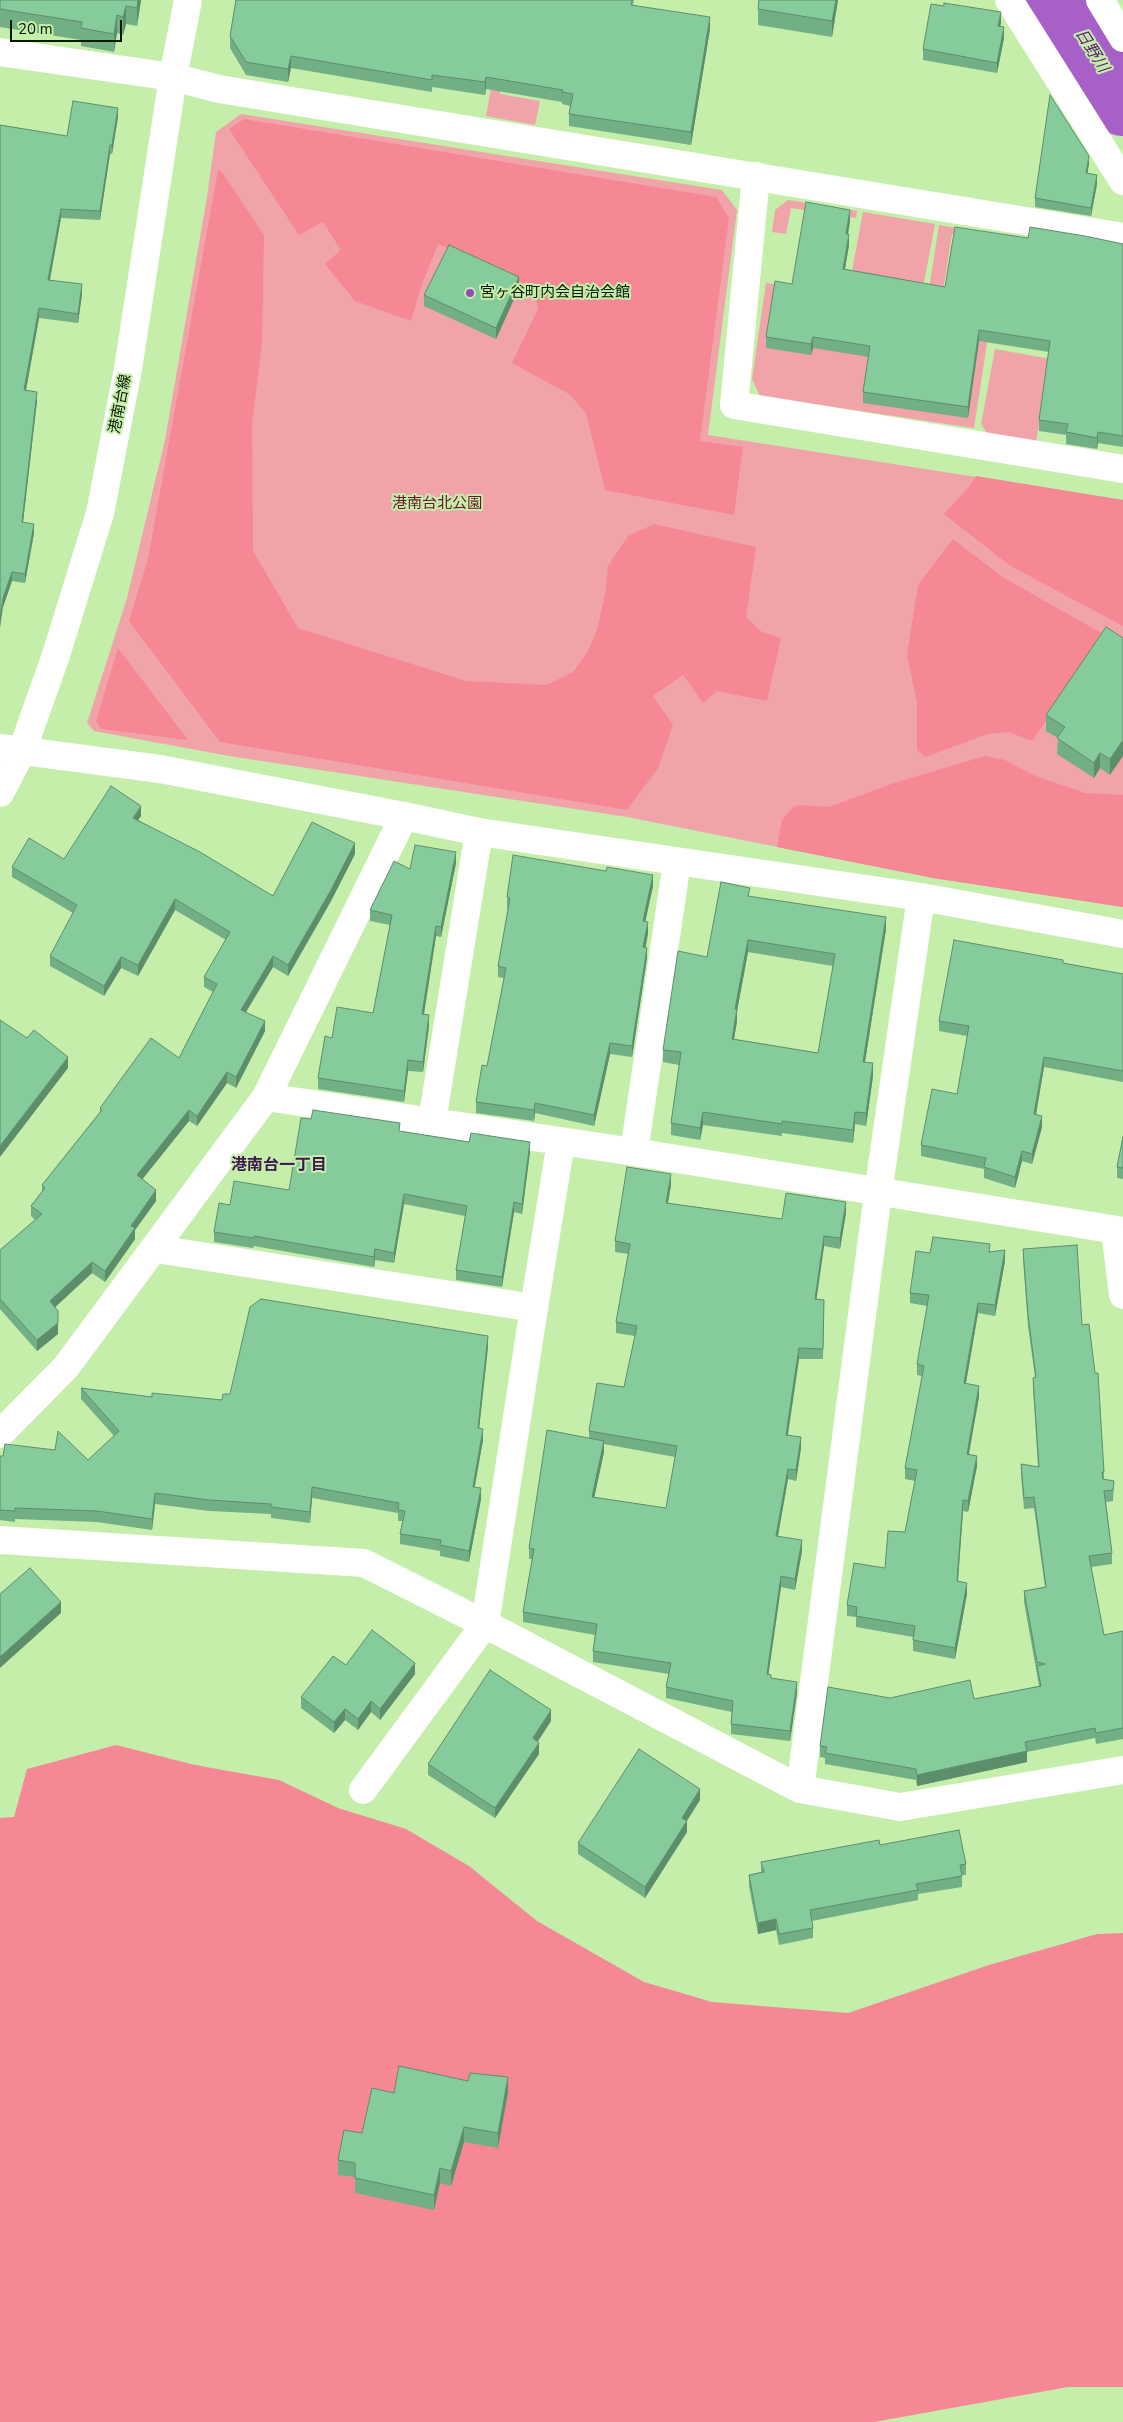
<!DOCTYPE html>
<html>
<head>
<meta charset="utf-8">
<style>
	body { margin:0 }
	#map { position:relative; width:1123px; height:2422px; overflow:hidden; background:#c5eeab; font-family:"Nunito Sans",sans-serif }
	canvas { display:block }
	.scale { position:absolute; left:10px; top:20px; width:112px; height:22px; box-sizing:border-box; border:2px solid #091701; border-top:0; padding-left:6px; font-size:15px; line-height:18px; white-space:nowrap; color:#091701; -webkit-text-stroke:4px #c5eeab; paint-order:stroke }
</style>
</head>
<body>
<div id="map">
<canvas width="1123" height="2422"></canvas>
<div class="scale">20 m</div>
</div>
<script>
const ctx = document.querySelector('canvas').getContext('2d');
ctx.lineJoin = 'round';
function paint(path, color) {
  ctx.fillStyle = color;
  ctx.fill(path, 'evenodd');
}
function poly(rows) {
  const path = new Path2D();
  for (const r of rows) {
    path.moveTo(r[0], r[1]);
    for (let i = 2; i < r.length; i += 2) path.lineTo(r[i], r[i + 1]);
  }
  return path;
}
function strokePath(path, color, width, dash) {
  ctx.strokeStyle = color;
  ctx.lineWidth = width;
  ctx.lineCap = dash ? 'butt' : 'round';
  ctx.setLineDash(dash || []);
  ctx.stroke(path);
}
function drawText(font, color, halo, rows, align = 'center') {
  ctx.font = font + ' "Nunito Sans","Noto Sans JP",sans-serif';
  ctx.lineWidth = 4;
  ctx.setLineDash([]);
  ctx.textBaseline = 'middle';
  ctx.strokeStyle = halo;
  ctx.fillStyle = color;
  for (const [text, x, y, turn = 0] of rows) {
    ctx.save();
    ctx.translate(x, y);
    ctx.rotate((+turn || 0) * Math.PI / 180);
    ctx.textAlign = isNaN(turn) ? turn : align;
    if (halo) ctx.strokeText(text, 0, 0);
    ctx.fillText(text, 0, 0);
    ctx.restore();
  }
}
paint(poly([
	[492,83,501,85,500,94,540,101,535,125,486,116],
	[241,114,722,190,737,210,708,435,1123,500,1123,907,933,878,627,817,229,756,94,731,87,723,127,598,165,440,207,197,216,132],
	[788,200,857,211,856,218,791,208,786,234,772,232,775,210],
	[863,212,935,224,920,304,851,276],
	[939,225,992,234,991,240,952,234,943,291,929,289],
	[766,283,991,317,974,428,760,396,752,379],
	[995,349,1051,359,1036,442,987,433,981,424]
]), '#f1a3aa');
paint(poly([
	[244,119,716,197,729,218,700,441,743,447,734,515,605,490,586,413,569,394,512,363,538,309,534,289,438,244,421,287,411,321,355,301,325,264,341,250,323,222,299,235,229,129],
	[218,170,222,172,264,235,262,343,252,425,253,551,298,628,466,681,547,685,573,672,587,653,597,630,605,595,608,566,628,536,654,524,756,547,746,617,762,632,781,638,767,701,717,691,703,703,683,675,653,696,673,725,658,768,627,810,220,742,129,621,148,559],
	[976,476,1123,500,1123,626,1009,565,944,514,968,488],
	[953,539,1004,578,1105,635,1032,741,1009,732,987,734,926,757,917,750,917,703,907,655,918,585],
	[118,648,188,740,101,729,96,721],
	[985,756,1005,760,1033,775,1085,793,1123,795,1123,907,933,878,777,847,782,820,792,808,798,805,829,807,894,783],
	[116,1745,195,1765,279,1780,338,1808,406,1829,469,1866,537,1921,644,1982,712,2002,848,2013,989,1965,1097,1934,1123,1933,1123,2387,1068,2387,874,2422,0,2422,0,1818,14,1817,27,1769]
]), '#f58894');
strokePath(poly([
	[1058,0,1123,102]
]), '#a760c8', 68);
strokePath(poly([
	[1009,0,1123,181],
	[1100,0,1123,38],
	[0,52,173,77,219,89,1123,237],
	[756,176,734,405,1123,469],
	[0,748,160,769,404,816],
	[0,793,22,751,56,655,100,513,128,369,173,77,188,0],
	[266,1097,634,1152,677,862],
	[432,1121,479,832],
	[634,1152,1123,1231],
	[1115,1230,1123,1295],
	[156,1249,534,1308,561,1142],
	[0,1434,66,1367,266,1097,404,816,479,832,921,897,1123,934],
	[0,1540,364,1563,485,1624,534,1308],
	[800,1789,900,1807,1123,1770],
	[363,1790,485,1624,800,1789,878,1193,921,897]
]), '#fff', 28);
paint(poly([
	[0,0,141,0,137,26,126,24,123,35,117,33,114,52,81,46,81,40,0,27],
	[236,0,634,0,633,5,710,29,691,145,569,126,569,114,570,106,562,104,562,102,486,89,485,95,432,87,432,92,291,68,288,82,246,75,230,48,230,36],
	[838,0,832,37,758,25,758,9],
	[944,6,1001,23,1000,26,1004,38,997,73,923,60,923,49],
	[118,117,112,154,110,154,100,220,61,218,50,280,82,294,78,323,39,318,26,391,37,401,23,522,34,533,25,583,12,581,3,607,0,125,67,136],
	[1089,164,1087,174,1097,184,1091,216,1035,207,1035,198],
	[850,221,848,234,849,245,845,269,945,287,1028,238,1123,244,1123,447,1098,443,1097,449,1066,444,1066,435,1039,431,1039,420,1049,352,979,341,968,418,863,403,863,392,869,357,813,348,811,355,766,348,766,337,792,284],
	[519,288,496,339,424,306,424,295],
	[1123,638,1110,775,1100,768,1094,778,1057,754,1058,738,1046,731,1046,715],
	[141,816,138,820,273,896,355,854,331,901,288,976,273,967,246,1012,265,1031,236,1088,227,1083,197,1126,189,1121,142,1179,156,1201,135,1230,135,1239,105,1282,92,1273,55,1307,58,1334,37,1351,0,1309,0,1250,35,1220,31,1216,31,1206,42,1191,42,1185,100,1112,100,1108,179,1058,213,992,204,987,204,977,226,940,175,910,138,976,121,968,104,996,50,966,50,956,73,913,12,877,12,867,64,859],
	[456,863,441,937,436,936,424,1015,429,1026,423,1072,408,1071,404,1102,318,1089,318,1078,332,1038,373,1013,390,925,370,921,370,910,410,869],
	[653,886,645,922,648,933,646,947,647,958,632,1057,610,1054,594,1126,535,1113,534,1121,476,1113,476,1102,487,1066,504,978,498,977,498,966,508,908,507,908,507,897],
	[750,896,886,929,865,1062,873,1076,866,1126,855,1124,853,1143,782,1133,782,1136,703,1125,700,1140,671,1135,671,1123,679,1065,663,1062,663,1050,707,957],
	[748,952,833,966,818,1053,734,1039,737,1021,737,1011],
	[1063,963,1123,974,1123,1082,1044,1067,1036,1115,1042,1127,1032,1164,1022,1161,1015,1188,984,1178,984,1169,921,1156,921,1145,957,1094,967,1036,939,1031,939,1021],
	[400,1131,530,1152,522,1214,514,1212,502,1287,456,1280,456,1270,465,1216,404,1204,394,1263,375,1260,374,1267,254,1246,253,1248,214,1242,214,1232,230,1205,289,1190],
	[1123,1137,1123,1179,1117,1178,1117,1167],
	[671,1185,668,1203,782,1219,846,1213,840,1249,824,1246,816,1300,824,1300,823,1359,799,1359,788,1435,801,1448,796,1481,788,1479,778,1536,802,1551,795,1590,781,1587,768,1674,771,1678,797,1693,790,1741,731,1734,731,1724,732,1712,666,1698,666,1687,669,1674,593,1662,593,1651,595,1635,523,1622,523,1612,532,1559,529,1559,529,1548,589,1438,589,1431,624,1387,635,1336,616,1333,616,1322,628,1254,615,1252,615,1241],
	[604,1444,675,1457,666,1508,594,1497,604,1452],
	[1023,1249,1082,1325,1104,1472,1104,1479,1114,1481,1113,1501,1106,1502,1112,1553,1112,1564,1091,1567,1104,1635,1123,1631,1123,1739,1096,1744,1095,1738,1027,1752,1027,1762,917,1786,916,1780,825,1764,825,1758,820,1757,820,1746,890,1698,974,1699,1039,1686,1024,1602,1024,1591,1045,1587,1034,1508,1024,1509,1021,1475,1021,1464,1038,1467,1033,1388,1033,1378,1035,1377,1028,1326,1023,1260],
	[990,1251,1005,1261,995,1316,978,1313,966,1383,979,1397,968,1454,977,1466,968,1512,963,1511,958,1582,967,1594,955,1659,913,1651,913,1637,856,1627,856,1617,847,1616,847,1605,885,1568,905,1532,915,1481,905,1479,905,1468,922,1376,917,1375,917,1364,927,1306,910,1303,910,1293,930,1253],
	[488,1347,479,1428,483,1440,474,1487,481,1499,469,1562,440,1556,440,1551,400,1544,400,1534,403,1521,398,1521,398,1513,312,1498,310,1523,271,1518,271,1514,209,1511,155,1504,152,1530,97,1522,15,1519,15,1522,0,1520,0,1456,88,1460,114,1436,81,1399,81,1388,152,1397,222,1400,230,1394],
	[346,1665,415,1674,380,1720,371,1712,358,1730,345,1720,334,1733,301,1708,301,1697],
	[551,1721,537,1742,539,1754,495,1818,428,1775,428,1764],
	[700,1800,687,1821,687,1832,645,1898,578,1854,578,1843],
	[880,1845,966,1864,966,1875,962,1875,962,1887,918,1894,918,1900,812,1921,813,1928,813,1938,779,1945,776,1930,758,1934,749,1886,749,1875,761,1872,761,1862],
	[508,2092,498,2148,464,2142,451,2186,440,2183,434,2210,355,2193,355,2177,338,2175,338,2160,362,2133,394,2093]
]), '#72af85');
paint(poly([
	[138,0,141,0,137,26,137,8],
	[836,0,838,0,832,37,832,21],
	[126,6,126,24,123,35,123,17],
	[1001,12,1001,23,998,36,998,26],
	[117,15,117,33,114,52,114,34],
	[710,17,710,29,691,145,691,132],
	[1004,27,1004,38,997,73,997,63],
	[291,56,291,68,288,82,288,69],
	[486,77,486,89,485,95,485,82],
	[118,108,118,117,112,154,112,145],
	[110,145,110,154,100,220,100,211],
	[1089,156,1089,164,1086,182,1086,173],
	[1097,175,1097,184,1091,216,1091,208],
	[61,209,61,218,48,289,48,280],
	[850,210,850,221,846,245,846,234],
	[849,234,849,245,843,280,843,269],
	[519,277,519,288,496,339,496,328],
	[82,284,82,294,78,323,78,314],
	[39,308,39,318,24,400,24,390],
	[979,330,979,341,968,418,968,407],
	[813,337,813,348,811,355,811,344],
	[37,392,37,401,22,531,22,522],
	[1098,432,1098,443,1097,449,1097,438],
	[34,524,34,533,25,583,25,574],
	[12,572,12,581,3,607,0,628,0,619,3,598],
	[1123,740,1123,756,1110,775,1110,759],
	[1100,753,1100,768,1094,778,1094,763],
	[141,806,141,816,133,828,133,818],
	[355,843,355,854,331,901,288,976,288,965],
	[456,852,456,863,441,937,441,927],
	[653,875,653,886,643,932,643,921],
	[175,899,175,910,138,976,138,965],
	[886,917,886,929,863,1074,863,1062],
	[648,922,648,933,643,958,643,947],
	[436,926,436,936,422,1025,422,1014],
	[748,940,748,952,737,1011,737,1021,732,1051,732,1039,735,1009],
	[647,948,647,958,632,1057,632,1046],
	[273,956,273,967,241,1020,241,1010],
	[121,957,121,968,104,996,104,986],
	[429,1015,429,1026,423,1072,423,1062],
	[265,1021,265,1031,236,1088,236,1077],
	[610,1043,610,1054,594,1126,594,1115],
	[68,1057,68,1068,0,1157,0,1146],
	[1044,1057,1044,1067,1034,1125,1034,1114],
	[408,1060,408,1071,404,1102,404,1091],
	[873,1063,873,1076,866,1126,866,1113],
	[227,1072,227,1083,197,1126,197,1116],
	[535,1103,535,1113,534,1121,534,1110],
	[189,1110,189,1121,137,1186,137,1175],
	[703,1112,703,1125,700,1140,700,1128],
	[855,1112,855,1124,853,1143,853,1130],
	[1042,1116,1042,1127,1032,1164,1032,1154],
	[530,1142,530,1152,522,1214,522,1204],
	[1022,1151,1022,1161,1015,1188,1015,1177],
	[671,1174,671,1185,666,1214,666,1203],
	[156,1190,156,1201,135,1230,135,1239,105,1282,105,1271,131,1226],
	[404,1194,404,1204,394,1263,394,1253],
	[514,1202,514,1212,502,1287,502,1277],
	[846,1202,846,1213,840,1249,840,1238],
	[824,1236,824,1246,815,1310,815,1299],
	[375,1249,375,1260,374,1267,374,1257],
	[1005,1250,1005,1261,995,1316,995,1305],
	[92,1262,92,1273,50,1312,50,1301],
	[978,1303,978,1313,964,1394,964,1383],
	[58,1323,58,1334,37,1351,37,1340],
	[488,1336,488,1347,478,1439,478,1428],
	[799,1348,799,1359,786,1445,786,1435],
	[979,1386,979,1397,967,1465,967,1454],
	[483,1429,483,1440,473,1497,473,1487],
	[801,1437,801,1448,796,1481,796,1470],
	[604,1441,604,1452,592,1508,592,1497],
	[977,1456,977,1466,968,1512,968,1501],
	[788,1469,788,1479,776,1546,776,1536],
	[312,1487,312,1498,310,1523,310,1512],
	[481,1488,481,1499,469,1562,469,1551],
	[155,1493,155,1504,152,1530,152,1519],
	[963,1500,963,1511,957,1592,957,1581],
	[802,1540,802,1551,795,1590,795,1579],
	[781,1576,781,1587,767,1685,767,1674],
	[967,1583,967,1594,955,1659,955,1648],
	[61,1602,61,1613,0,1668,0,1657],
	[415,1663,415,1674,380,1720,380,1709],
	[797,1682,797,1693,790,1741,790,1731],
	[371,1701,371,1712,358,1730,358,1719],
	[345,1709,345,1720,334,1733,334,1722],
	[551,1710,551,1721,533,1749,533,1738],
	[539,1743,539,1754,495,1818,495,1808],
	[1027,1751,1027,1762,917,1786,917,1775],
	[700,1789,700,1800,682,1828,682,1818],
	[687,1821,687,1832,645,1898,645,1887],
	[776,1919,776,1930,758,1934,758,1923],
	[508,2077,508,2092,498,2148,498,2133],
	[464,2127,464,2142,451,2186,451,2171],
	[440,2168,440,2183,434,2210,434,2195]
]), '#5d8e6c');
const building = poly([
	[0,0,138,0,137,8,126,6,123,17,117,15,114,34,81,28,82,22,0,9,0,0],
	[236,0,632,0,631,5,710,17,691,132,569,114,573,94,562,92,563,90,486,77,485,82,432,75,432,80,291,56,288,69,246,62,230,36,236,0],
	[759,0,836,0,832,21,758,9,759,0],
	[944,3,1001,12,998,26,1004,27,997,63,923,49,931,4,944,6,944,3],
	[1050,95,1089,156,1086,173,1097,175,1091,208,1035,198,1050,95],
	[73,101,118,108,112,145,110,145,100,211,61,209,48,280,82,284,78,314,39,308,24,390,37,392,22,522,34,524,25,574,12,572,3,598,0,619,0,125,67,136,73,101],
	[806,202,850,210,846,234,849,234,843,269,945,287,955,227,1028,238,1030,227,1085,236,1123,244,1123,436,1098,432,1097,438,1066,432,1068,424,1039,420,1050,341,979,330,968,407,863,392,870,346,813,337,811,344,766,337,775,281,792,284,806,202],
	[449,245,519,277,496,328,424,295,449,245],
	[1106,627,1123,638,1123,740,1110,759,1100,753,1094,763,1057,738,1065,727,1046,715,1106,627],
	[111,786,141,806,133,818,200,852,273,896,312,822,355,843,331,890,288,965,273,956,241,1010,265,1021,236,1077,227,1072,197,1116,189,1110,137,1175,156,1190,131,1226,135,1228,105,1271,92,1262,50,1301,58,1311,58,1323,37,1340,0,1299,0,1250,42,1214,31,1206,45,1188,42,1185,102,1110,100,1108,151,1038,179,1058,217,984,204,977,230,932,175,899,138,965,121,957,104,986,50,956,77,905,12,867,29,838,64,859,111,786],
	[415,845,456,852,441,927,436,926,422,1014,429,1015,423,1062,408,1060,404,1091,318,1078,325,1036,332,1038,337,1007,373,1013,392,915,370,910,394,861,410,869,415,845],
	[513,855,606,871,607,867,653,875,643,921,648,922,643,947,647,948,632,1046,610,1043,594,1115,535,1103,534,1110,476,1102,482,1065,487,1066,506,968,498,966,510,898,507,897,513,855],
	[721,882,750,888,748,896,886,917,863,1062,873,1063,866,1113,855,1112,853,1130,782,1121,782,1124,703,1112,700,1128,671,1123,681,1052,663,1050,678,951,707,957,721,882],
	[748,940,835,954,818,1053,732,1039,737,1009,735,1009,748,940],
	[954,940,1063,960,1063,963,1123,974,1123,1071,1044,1057,1034,1114,1042,1116,1032,1154,1022,1151,1015,1177,984,1167,986,1158,921,1145,932,1089,957,1094,969,1026,939,1021,954,940],
	[0,1020,27,1038,34,1030,68,1057,0,1146,0,1020],
	[313,1110,400,1123,399,1131,469,1142,471,1133,530,1142,522,1204,514,1202,502,1277,456,1270,467,1206,404,1194,394,1253,375,1249,374,1257,254,1236,253,1238,214,1232,219,1203,230,1205,234,1181,289,1190,301,1118,311,1119,313,1110],
	[1123,1137,1123,1168,1117,1167,1123,1137],
	[627,1167,671,1174,666,1203,782,1219,786,1193,846,1202,840,1238,824,1236,815,1299,824,1300,823,1349,799,1348,786,1435,801,1437,796,1470,788,1469,776,1536,802,1540,795,1579,781,1576,767,1674,771,1675,771,1678,797,1682,790,1731,731,1724,733,1701,666,1687,671,1663,593,1651,597,1624,523,1612,534,1549,529,1548,547,1430,604,1441,592,1497,666,1508,677,1446,589,1431,597,1383,624,1387,637,1326,616,1322,630,1244,615,1241,627,1167],
	[933,1237,990,1244,989,1252,1005,1250,995,1305,978,1303,964,1383,979,1386,967,1454,977,1456,968,1501,963,1500,957,1581,967,1583,955,1648,913,1640,915,1626,856,1616,857,1607,847,1605,854,1563,885,1568,888,1531,905,1532,917,1470,905,1468,924,1366,917,1364,929,1295,910,1293,916,1251,930,1253,933,1237],
	[1077,1245,1082,1325,1089,1324,1095,1373,1098,1373,1104,1472,1102,1472,1103,1479,1114,1481,1113,1490,1104,1491,1112,1553,1089,1556,1104,1635,1123,1631,1123,1728,1096,1733,1095,1728,1025,1742,1027,1751,917,1775,916,1769,825,1753,827,1747,820,1746,828,1687,890,1698,970,1680,974,1699,1041,1686,1037,1666,1045,1664,1037,1662,1024,1591,1046,1587,1034,1497,1024,1498,1021,1464,1039,1467,1033,1378,1036,1377,1028,1315,1023,1249,1077,1245],
	[261,1299,488,1336,478,1428,483,1429,473,1487,481,1488,469,1551,440,1545,441,1540,400,1534,405,1511,398,1510,399,1503,312,1487,310,1512,271,1507,271,1504,209,1500,155,1493,152,1519,97,1511,15,1508,15,1511,0,1510,0,1456,3,1456,5,1444,55,1450,58,1431,88,1460,119,1431,81,1388,152,1397,152,1393,222,1400,223,1394,230,1394,250,1307,261,1299],
	[30,1568,61,1602,0,1657,0,1594,30,1568],
	[372,1630,415,1663,380,1709,371,1701,358,1719,345,1709,334,1722,301,1697,333,1656,346,1665,372,1630],
	[490,1670,551,1710,533,1738,539,1743,495,1808,428,1764,490,1670],
	[639,1749,700,1789,682,1818,687,1821,645,1887,578,1843,639,1749],
	[959,1830,966,1864,960,1865,962,1876,916,1884,918,1890,810,1910,813,1928,779,1934,776,1919,758,1923,749,1875,764,1872,761,1862,879,1840,880,1845,959,1830],
	[399,2066,468,2081,470,2073,508,2077,498,2133,464,2127,451,2171,440,2168,434,2195,355,2178,355,2163,338,2160,344,2130,362,2133,372,2088,394,2093,399,2066]
]);
paint(building, '#85cb9b');
strokePath(building, '#5d8e6c', 1);
for (const [x, y, r, color] of [
	[470,293,5,"#984abc"]
]) {
  const dot = new Path2D();
  dot.arc(x, y, r, 0, 2 * Math.PI);
  ctx.fillStyle = color;
  ctx.fill(dot);
  strokePath(dot, '#c5eeab', 2);
}
drawText('15px', '#091701', '#c5eeab', [
	["宮ヶ谷町内会自治会館",480,293]
], 'left');
drawText('15px', '#091701', '#c5eeab', [
	["港南台線",121,404,-79]
]);
drawText('15px', '#6a1628', '#c5eeab', [
	["港南台北公園",437,504]
]);
drawText('italic 16px', '#5c1878', '#c5eeab', [
	["日野川",1091,51,58]
]);
drawText('bold 16px', '#3d174d', '#c5eeab', [
	["港南台一丁目",279,1166]
]);
</script>
</body>
</html>
